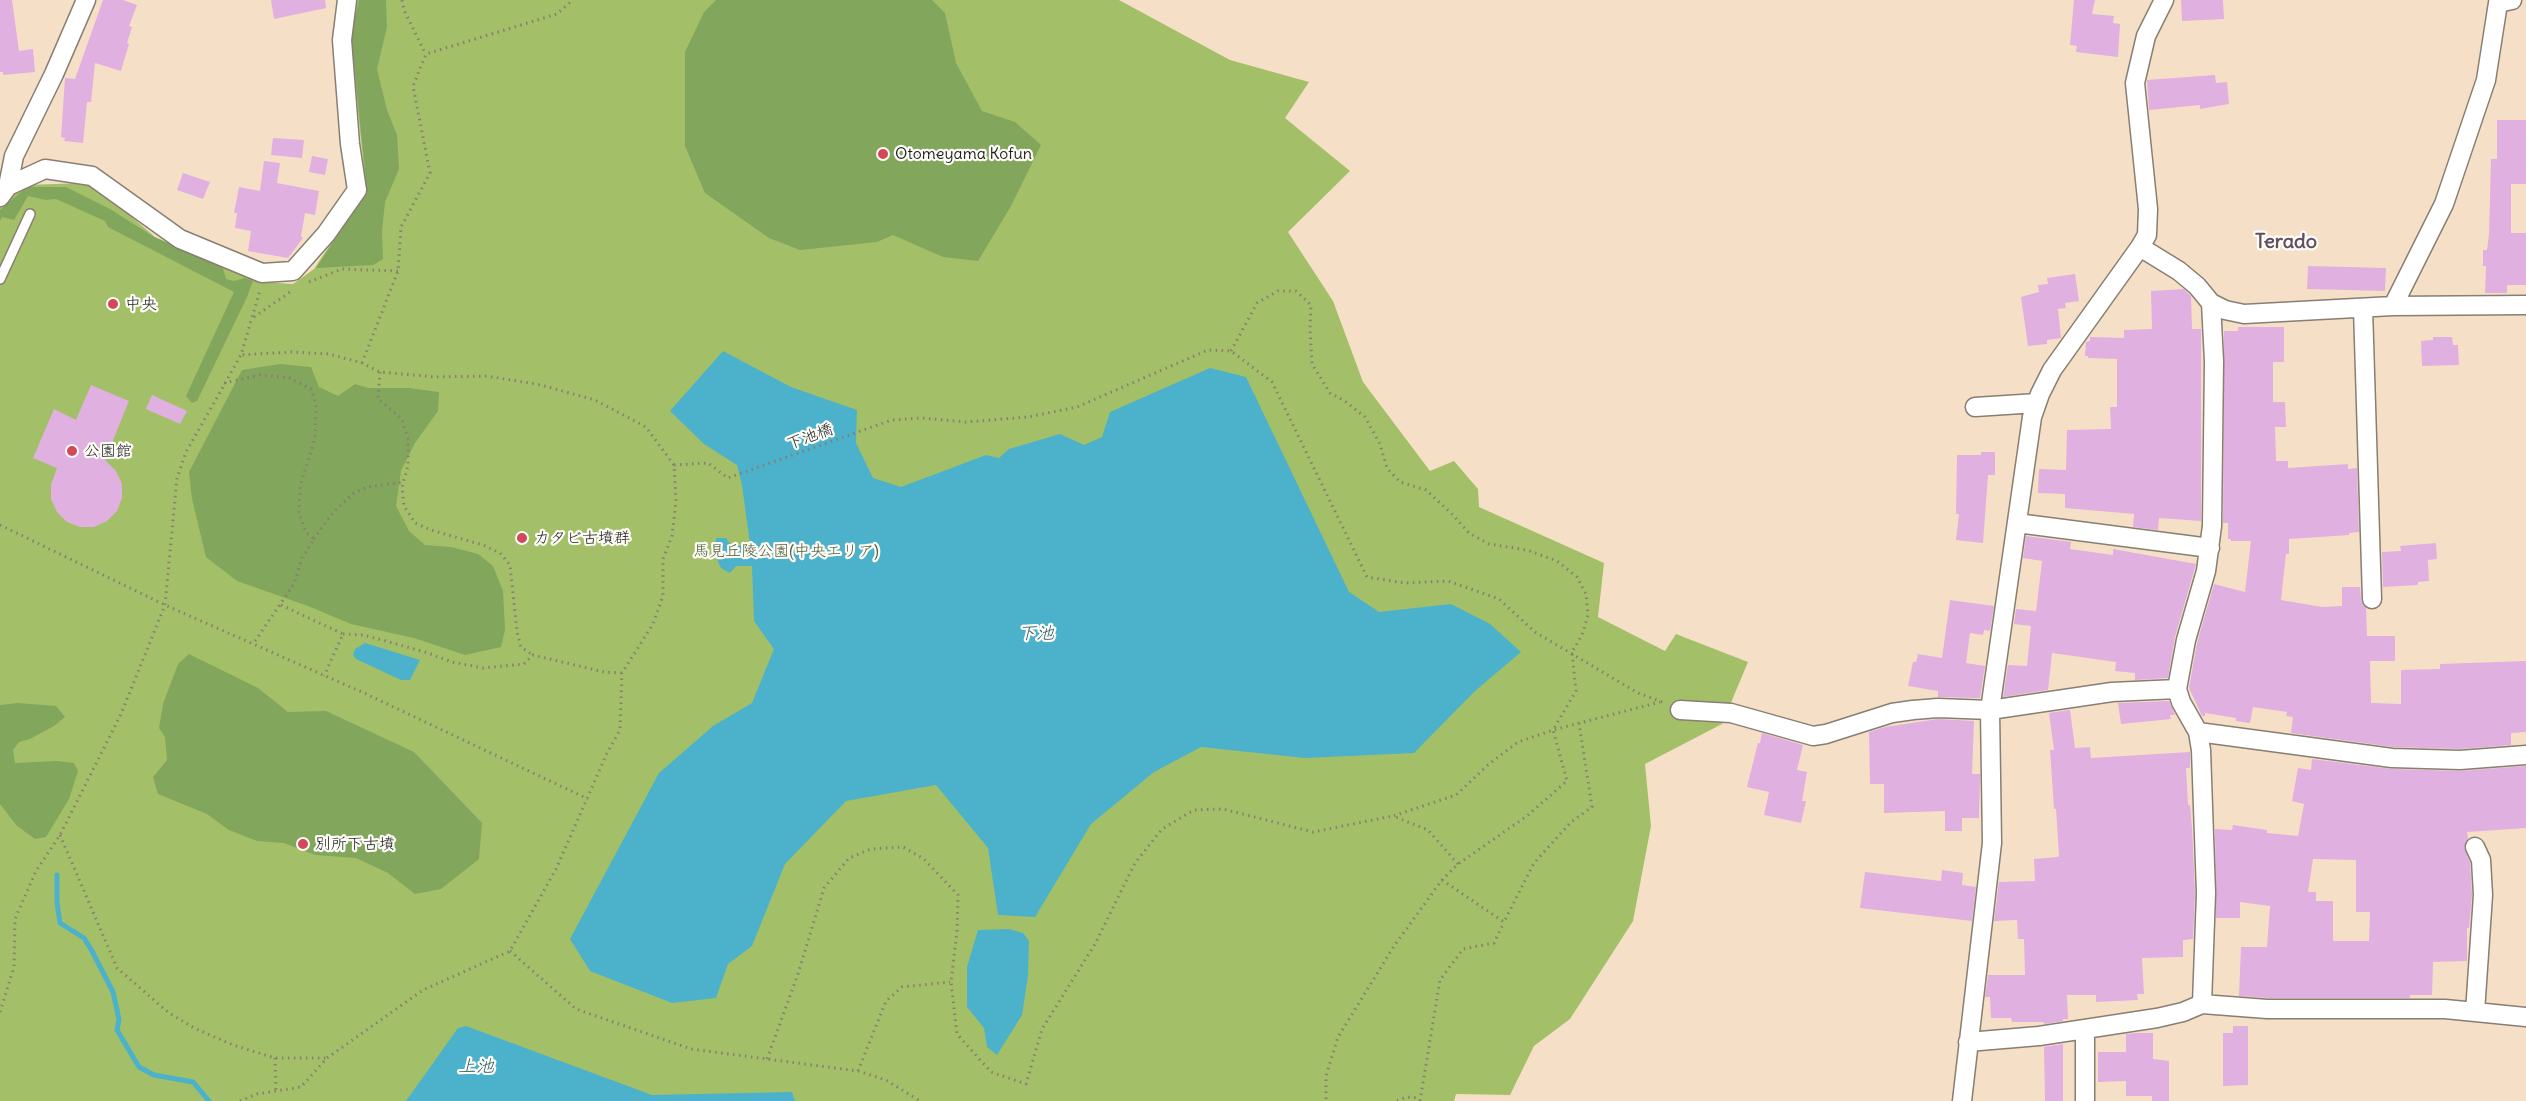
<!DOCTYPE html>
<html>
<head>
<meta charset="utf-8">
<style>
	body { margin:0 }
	canvas { display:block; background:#f5e0c7 }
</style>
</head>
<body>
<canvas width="2526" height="1101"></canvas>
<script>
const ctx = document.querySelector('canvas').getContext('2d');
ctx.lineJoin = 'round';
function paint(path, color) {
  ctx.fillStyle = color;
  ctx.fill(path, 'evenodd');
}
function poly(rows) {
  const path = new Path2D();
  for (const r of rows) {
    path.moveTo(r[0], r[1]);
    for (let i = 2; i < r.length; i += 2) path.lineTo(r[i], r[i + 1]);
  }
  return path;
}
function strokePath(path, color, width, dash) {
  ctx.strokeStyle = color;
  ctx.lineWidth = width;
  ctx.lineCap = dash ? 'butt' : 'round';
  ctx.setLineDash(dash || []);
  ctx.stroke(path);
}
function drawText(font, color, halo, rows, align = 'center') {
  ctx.font = font + ' Delius,"Klee One",sans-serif';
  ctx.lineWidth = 4.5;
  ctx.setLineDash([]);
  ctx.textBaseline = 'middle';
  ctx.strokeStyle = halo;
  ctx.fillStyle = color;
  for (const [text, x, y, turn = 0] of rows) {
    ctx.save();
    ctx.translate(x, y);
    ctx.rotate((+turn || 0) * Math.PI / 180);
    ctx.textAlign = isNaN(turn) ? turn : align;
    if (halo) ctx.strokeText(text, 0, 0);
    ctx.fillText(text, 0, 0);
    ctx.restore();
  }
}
paint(poly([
	[357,0,1119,0,1230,60,1309,82,1285,118,1350,171,1288,232,1333,301,1363,382,1430,471,1454,461,1478,489,1479,507,1604,563,1598,617,1665,651,1676,634,1748,662,1722,724,1645,764,1651,826,1633,921,1570,1019,1534,1046,1510,1095,1456,1094,1454,1101,0,1101,0,207,26,185,84,183,106,195,155,237,262,282,293,284,314,269,366,190,350,33]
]), '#a3c068');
paint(poly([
	[359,0,386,0,387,27,377,69,387,110,397,135,399,169,385,202,382,231,383,259,373,265,316,268,367,191,351,34],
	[716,0,932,0,945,13,956,63,982,111,1015,122,1041,145,1011,206,978,261,943,257,893,235,877,242,800,250,769,238,705,193,685,146,685,52,704,12],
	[27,187,66,187,110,209,154,237,223,268,226,279,234,281,245,278,253,281,247,297,197,401,192,403,186,396,234,292,108,227,105,221,56,199,46,200,28,196,14,220,2,217,0,221,0,210],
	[280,364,311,367,319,387,338,396,355,384,368,388,408,388,439,392,438,411,415,443,401,471,396,506,409,531,425,545,451,547,478,554,493,566,503,591,505,630,501,647,465,655,414,638,351,624,308,606,237,581,206,557,192,499,189,472,242,370],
	[189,654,258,688,288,712,326,711,414,752,482,823,479,859,441,889,415,894,388,873,356,858,315,855,284,843,257,841,229,830,207,814,158,794,153,777,167,760,165,737,159,728,163,704,178,664],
	[17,703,56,706,65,717,54,726,30,739,19,742,13,750,15,763,57,761,74,763,78,771,69,799,46,837,35,839,17,826,0,804,0,705]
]), '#82a65c');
paint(poly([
	[723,351,791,387,857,410,856,443,873,478,901,487,986,455,999,458,1009,449,1060,434,1084,445,1102,437,1110,412,1210,368,1246,377,1349,592,1379,612,1451,604,1490,624,1521,652,1475,691,1414,753,1305,758,1201,747,1154,772,1091,824,1035,917,998,915,988,848,936,785,846,801,785,864,752,946,728,964,716,998,672,1003,590,971,570,939,659,773,713,726,752,703,774,649,754,621,752,566,736,566,730,573,721,568,715,555,716,538,726,538,732,547,750,544,742,485,737,465,704,444,670,411],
	[365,643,420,660,410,680,401,680,356,659,353,655,355,649],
	[1009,929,1023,933,1029,941,1028,976,1022,1015,997,1055,987,1047,984,1028,967,1007,967,967,978,930],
	[466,1026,652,1095,792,1092,795,1101,406,1101,458,1028]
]), '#4cb1cb');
strokePath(poly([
	[57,875,57,903,60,923,84,938,92,951,113,992,119,1019,117,1030,139,1067,154,1075,193,1082,209,1101]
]), '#4cb1cb', 5);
paint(poly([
	[0,0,12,0,19,51,33,49,35,72,3,75,3,72,0,72],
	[103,0,123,0,137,5,129,26,132,27,127,43,129,44,121,71,95,63,91,102,87,102,83,143,64,141,65,138,61,137,65,78,75,79],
	[271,0,325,0,326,8,274,19],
	[2074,0,2095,0,2092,14,2114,16,2113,23,2120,24,2118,57,2076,52,2077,46,2070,45],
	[2181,0,2223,0,2224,19,2182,21],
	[2215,75,2216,83,2227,82,2229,104,2200,109,2200,105,2149,110,2147,80],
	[2497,120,2526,120,2526,184,2511,184,2511,233,2526,233,2526,285,2507,285,2507,293,2485,293,2486,266,2483,266,2483,250,2487,250,2489,234,2491,159,2497,159],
	[273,138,304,140,302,158,271,155],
	[312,156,328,159,325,175,309,172],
	[264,161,280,163,277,183,319,191,315,215,305,213,301,236,303,238,288,258,248,251,251,231,235,228,237,213,234,213,239,187,260,191],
	[183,173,210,182,203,199,177,190],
	[2308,266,2386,268,2385,291,2307,289],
	[2075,274,2079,301,2065,303,2066,308,2058,309,2061,338,2047,340,2047,344,2028,346,2021,297,2039,292,2038,285,2048,284,2047,278],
	[2184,289,2191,296,2192,329,2201,329,2201,521,2159,518,2158,530,2133,527,2134,514,2065,508,2065,494,2038,493,2039,469,2066,470,2067,430,2111,429,2110,407,2117,407,2117,359,2088,358,2088,356,2085,356,2086,342,2090,341,2090,337,2124,338,2124,330,2152,329,2151,291],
	[2238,327,2284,327,2284,362,2273,362,2273,402,2285,402,2286,427,2275,427,2276,461,2288,461,2288,468,2348,464,2348,469,2357,468,2359,532,2349,533,2349,535,2289,539,2289,554,2286,554,2281,600,2322,607,2342,606,2342,587,2360,587,2361,600,2366,608,2367,636,2395,636,2395,661,2370,661,2371,703,2401,704,2401,670,2440,669,2440,664,2526,661,2526,732,2511,733,2511,745,2460,749,2393,747,2291,733,2293,717,2286,716,2287,712,2253,707,2250,723,2236,721,2236,718,2205,713,2205,716,2202,716,2189,688,2197,643,2214,584,2245,592,2251,541,2231,541,2231,539,2228,539,2228,523,2223,523,2224,331,2238,331],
	[2433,337,2452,337,2453,345,2458,345,2459,365,2422,366,2421,341,2433,340],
	[91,385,129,401,105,460,116,471,122,484,122,498,117,511,107,521,94,527,80,527,67,522,57,512,51,499,51,485,57,468,33,458,54,409,76,420],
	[152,395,187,411,180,424,146,409],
	[1981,452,1995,452,1995,475,1988,475,1983,543,1956,540,1959,514,1956,514,1957,455,1981,455],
	[2026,536,2071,542,2070,549,2113,555,2113,549,2196,564,2175,637,2168,678,2135,680,2135,673,2115,671,2116,662,2052,653,2048,690,2003,697,2008,665,2027,666,2031,626,2014,624,2016,609,2036,611,2042,561,2023,558],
	[2436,543,2437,559,2428,560,2429,581,2418,582,2418,585,2383,587,2382,552,2401,551,2400,546],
	[1950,600,1994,606,1990,631,1984,630,1983,635,1970,633,1966,663,1985,666,1980,698,1938,697,1938,691,1908,686,1913,662,1916,662,1918,654,1942,658],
	[2169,701,2175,715,2170,715,2171,719,2121,724,2118,703],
	[2070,710,2075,748,2090,747,2091,758,2190,752,2190,768,2186,768,2188,805,2190,805,2192,828,2195,893,2193,939,2183,940,2183,957,2142,958,2144,994,2137,994,2138,1000,2096,1002,2096,995,2067,995,2068,1019,2063,1019,2063,1021,2044,1024,2044,1022,2012,1022,2011,1018,1991,1018,1990,997,1985,997,1988,975,2025,975,2024,939,2018,939,2017,920,1994,921,1999,882,2035,881,2034,859,2058,857,2059,855,2056,809,2054,809,2050,750,2054,750,2049,713],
	[1938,719,1974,721,1972,774,1980,774,1979,818,1962,818,1962,831,1945,831,1945,811,1884,813,1884,784,1870,784,1869,732,1885,727],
	[1762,733,1803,745,1797,770,1807,772,1802,801,1806,801,1801,823,1764,815,1769,792,1747,787,1758,743,1760,743],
	[2312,759,2392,769,2461,771,2526,766,2526,828,2467,832,2468,839,2464,847,2470,863,2472,895,2469,928,2467,928,2467,961,2433,962,2432,995,2410,995,2410,998,2267,998,2239,996,2241,947,2267,947,2270,906,2240,902,2240,918,2216,918,2215,829,2232,830,2233,825,2267,830,2267,833,2298,836,2304,804,2292,801,2298,768,2311,770],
	[2313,859,2356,860,2356,912,2370,912,2369,941,2333,941,2333,901,2316,901,2316,892,2308,892],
	[1942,870,1963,873,1962,885,1976,887,1972,921,1860,908,1865,872,1941,881],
	[2233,1026,2248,1026,2248,1085,2223,1086,2223,1033,2233,1033],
	[2136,1033,2153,1033,2153,1059,2169,1061,2169,1101,2152,1101,2152,1096,2126,1096,2126,1081,2098,1082,2098,1052,2126,1052,2126,1034],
	[2063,1044,2063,1101,2045,1101,2044,1047]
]), '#e0b0e0');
const lane = poly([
	[0,279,30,214]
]);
const street = poly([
	[8,186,14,156,54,74,86,0],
	[0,197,8,186,45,169,92,176,180,239,262,273,293,271,326,234,357,190,350,144,342,40,347,0],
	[2140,247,2179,271,2197,286,2211,303,2225,310,2244,314,2393,306,2526,305],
	[2393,306,2444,204,2486,80,2498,3,2512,0],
	[2363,308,2372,599],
	[1975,407,2037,403],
	[2017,523,2210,548],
	[1680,710,1731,713,1813,736,1826,734,1892,713,1913,710,1938,708,1990,710,2112,692,2177,689],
	[2198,732,2392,758,2460,760,2526,755],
	[2475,847,2481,860,2483,895,2475,1012],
	[2202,1004,2206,893,2201,750,2198,732,2181,702,2177,689,2186,640,2206,571,2212,526,2214,361,2211,303],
	[1968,1042,2039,1036,2157,1018,2183,1012,2202,1004,2267,1009,2445,1009,2526,1017],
	[1962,1101,1992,843,1990,710,2032,417,2040,394,2052,370,2140,247,2147,235,2148,209,2135,83,2146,36,2164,0],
	[2085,1101,2085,1029]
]);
strokePath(lane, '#887e72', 12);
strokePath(street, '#887e72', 21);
strokePath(poly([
	[402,0,404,10,425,53],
	[309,282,342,269,398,271],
	[254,317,293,290],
	[1231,351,1257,303,1278,291,1296,291,1311,305,1310,329,1312,364,1330,393,1345,401,1365,417,1380,444,1387,468,1400,482,1426,490,1452,514,1469,533,1489,544,1527,550,1557,561,1577,577,1586,594,1588,615,1582,635,1572,652,1576,691,1553,730,1567,781,1527,816,1458,864,1442,880,1394,946,1338,1037,1326,1076,1326,1101],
	[362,363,398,271,401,227,430,173,413,86,426,54,557,14,573,0],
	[380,372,378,399,402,419,408,439,408,466,402,487,404,506,415,523,431,530,483,545,500,553,510,565,517,632,521,647,533,655],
	[224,383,260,375,290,378,311,389,316,404,315,438,300,487,299,514,306,532,314,539,302,558,294,584,253,644],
	[674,465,708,463,728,478,892,420,921,418,966,422,1028,417,1077,407,1208,350,1231,351,1272,382,1367,577,1405,583,1448,581,1499,599,1535,632,1638,693,1665,703],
	[0,525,165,605,364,693,588,799],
	[314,539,330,516,352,494,367,487,404,482],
	[281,605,343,634,324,676],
	[343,634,364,635,425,652,452,662,483,668,524,664,533,655,604,672,622,673],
	[60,835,117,968,169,1013,194,1028,233,1045,275,1058,327,1058],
	[1458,864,1428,830,1393,816,1456,795,1489,764,1518,742,1553,730,1660,702],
	[1442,880,1504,922,1534,863,1571,822,1592,807,1579,723],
	[510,951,576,1009,691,1049,858,1071,886,1080,920,1101],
	[0,1012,14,967,15,919,36,871,60,835,121,714,165,605,177,478,186,452,241,355,260,290],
	[275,1058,276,1091],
	[767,1059,798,974,824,888,849,858,871,849,903,847,924,859,958,895,957,931,951,982,957,1034,991,1072,1026,1084,1042,1029,1095,944,1135,863,1162,829,1194,810,1223,809,1313,832,1393,816],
	[858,1071,886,1001,902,987,950,982],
	[240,1101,257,1094,301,1087,327,1058,423,990,510,951,556,869,607,753,620,730,622,673,653,624,663,596,663,559,672,536,676,501,674,465,646,427,595,400,541,385,487,376,435,377,380,372,362,363,329,354,291,352,241,355],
	[1397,1101,1406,1097,1420,1098],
	[1420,1101,1440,980,1463,949,1494,943,1504,922]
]), '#887e72', 3, [1.5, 4.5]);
strokePath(lane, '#fff', 9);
strokePath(street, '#fff', 18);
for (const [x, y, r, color] of [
	[883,154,6,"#d1495b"],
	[113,304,6,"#d1495b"],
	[72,451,6,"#d1495b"],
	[522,538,6,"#d1495b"],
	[303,844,6,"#d1495b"]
]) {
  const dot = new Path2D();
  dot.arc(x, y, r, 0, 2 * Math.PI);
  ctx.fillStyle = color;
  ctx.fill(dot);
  strokePath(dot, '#fdfcf7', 2);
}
drawText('16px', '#1c1c1c', '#fdfcf7', [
	["Otomeyama Kofun",895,154],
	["中央",125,304],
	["公園館",84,451],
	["カタビ古墳群",534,538],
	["別所下古墳",315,844]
], 'left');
drawText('16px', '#1c1c1c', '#fdfcf7', [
	["下池橋",810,437,-20]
]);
drawText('16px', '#525e3a', '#fdfcf7', [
	["馬見丘陵公園(中央エリア)",786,551]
]);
drawText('italic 18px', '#325f6b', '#fdfcf7', [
	["下池",1036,634],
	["上池",476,1067]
]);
drawText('bold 20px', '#615061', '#fdfcf7', [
	["Terado",2286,242]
]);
</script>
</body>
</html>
